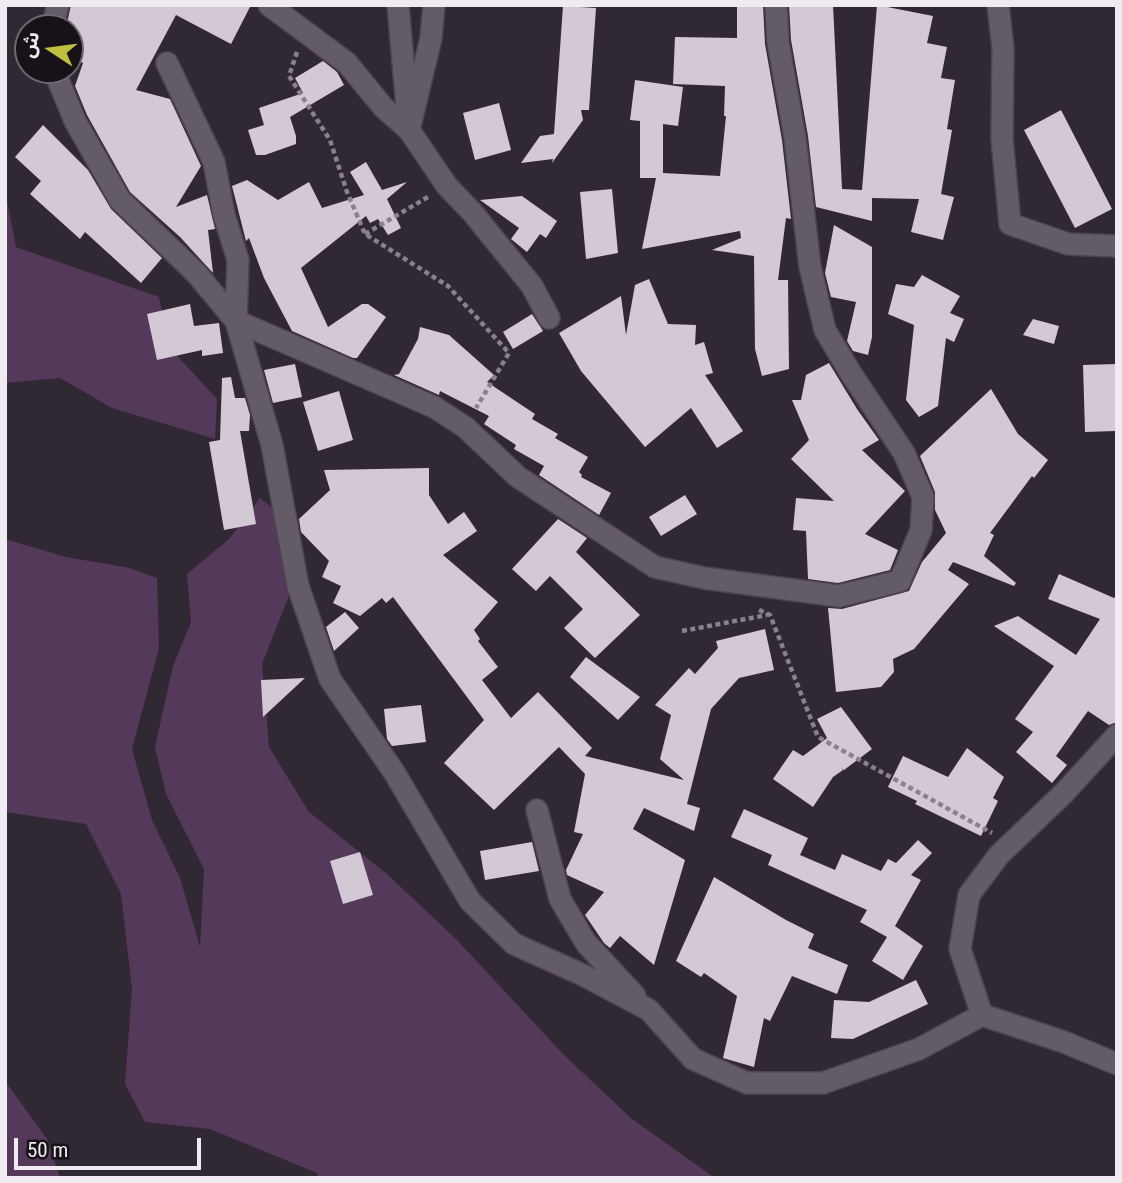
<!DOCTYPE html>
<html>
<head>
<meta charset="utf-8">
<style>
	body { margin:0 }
	#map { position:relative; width:1122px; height:1183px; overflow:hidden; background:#302832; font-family:"Roboto Condensed","Noto Sans Arabic",sans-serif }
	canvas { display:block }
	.frame { position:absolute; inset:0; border:7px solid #f0ebf1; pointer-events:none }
	.north { position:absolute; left:14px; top:14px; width:70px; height:70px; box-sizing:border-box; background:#161217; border:2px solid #6d696e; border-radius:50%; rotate:283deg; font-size:19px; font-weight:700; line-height:28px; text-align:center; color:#f0ebf1 }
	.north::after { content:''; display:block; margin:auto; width:24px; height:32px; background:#bfbe41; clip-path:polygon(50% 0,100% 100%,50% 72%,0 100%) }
	.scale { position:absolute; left:14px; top:1138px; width:187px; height:32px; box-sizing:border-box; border:4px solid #f0ebf1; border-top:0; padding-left:9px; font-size:21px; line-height:24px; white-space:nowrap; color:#f0ebf1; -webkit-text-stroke:5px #161217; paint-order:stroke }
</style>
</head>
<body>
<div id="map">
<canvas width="1122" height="1183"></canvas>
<div class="frame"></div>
<div class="north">ش</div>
<div class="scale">50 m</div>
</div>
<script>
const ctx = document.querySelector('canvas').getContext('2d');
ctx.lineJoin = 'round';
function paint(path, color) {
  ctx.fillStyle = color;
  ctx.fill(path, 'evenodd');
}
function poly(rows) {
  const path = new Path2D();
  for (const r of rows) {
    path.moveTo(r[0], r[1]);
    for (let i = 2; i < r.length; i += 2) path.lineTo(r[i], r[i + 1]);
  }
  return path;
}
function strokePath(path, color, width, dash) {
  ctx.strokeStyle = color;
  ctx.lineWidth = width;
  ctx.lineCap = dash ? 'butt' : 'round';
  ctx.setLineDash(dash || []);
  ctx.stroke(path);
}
paint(poly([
	[5,190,16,247,159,297,170,348,217,399,215,439,112,408,60,378,5,383],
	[260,498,278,513,298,573,262,664,269,747,309,812,387,874,456,939,565,1056,632,1119,715,1178,318,1178,317,1173,210,1129,145,1122,125,1084,132,989,121,894,86,824,5,812,5,539,66,557,130,568,157,578,159,648,132,749,152,820,180,878,200,947,204,869,166,794,155,747,173,666,191,622,187,574,229,539],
	[5,1081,47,1139,60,1178,5,1178]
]), '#54395b');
paint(poly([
	[71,5,251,5,231,44,176,15,136,90,170,99,201,166,176,207,207,195,215,229,208,230,213,273,180,237,130,192,87,115,75,86,83,63,70,56,70,28,66,28],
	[743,5,763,5,765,44,782,140,791,219,786,218,778,280,788,280,789,369,762,376,755,349,754,256,712,250,741,238,740,231,642,249,656,178,640,178,640,121,630,120,635,80,683,87,678,126,663,124,663,173,720,176,726,116,724,116,725,86,673,84,675,37,737,38,737,6],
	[789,5,833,5,842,189,862,190,877,5,933,16,927,43,947,47,941,78,955,80,947,129,952,130,941,194,954,197,943,240,911,232,919,199,872,198,872,221,816,207,808,136,791,40],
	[563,6,596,8,589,110,581,110,583,120,552,163,553,159,521,163,540,136,554,134],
	[323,61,337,72,344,85,290,117,296,136,296,144,265,155,256,155,248,130,264,125,259,108,303,93,295,78],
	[499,103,511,150,475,160,463,113],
	[1061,110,1112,209,1075,228,1024,130],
	[43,125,88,170,111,209,162,258,141,283,85,232,80,239,30,194,41,181,15,157],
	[366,162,382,190,407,182,387,199,401,228,388,235,378,219,370,223,366,216,301,268,328,327,362,304,368,304,386,317,357,358,353,358,292,331,264,278,249,238,246,241,232,186,247,180,278,200,309,182,322,208,364,195,350,172],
	[612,189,618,253,586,259,580,192],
	[522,196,557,221,546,238,540,234,527,252,511,239,519,228,480,200],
	[834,225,872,247,872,337,868,355,853,351,847,341,856,302,831,297,825,273],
	[922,275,960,296,950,313,964,319,954,342,946,338,938,406,919,417,906,400,914,325,888,314,896,284,914,287],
	[649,279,668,324,696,325,695,345,704,342,713,373,705,375,743,431,717,448,691,408,645,447,581,371,559,333,621,296,626,335,635,285],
	[190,304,194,326,219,323,223,353,202,356,202,350,157,360,147,314],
	[532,314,543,331,513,349,503,332],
	[1033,319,1059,326,1054,344,1023,335],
	[420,327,449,335,494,375,487,382,535,414,532,419,558,434,555,438,588,457,579,472,582,475,581,477,611,493,599,515,539,475,544,466,514,449,516,445,484,424,489,416,440,391,439,395,394,375,399,374,418,339],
	[829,363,857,409,879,440,862,450,905,491,865,534,898,550,890,570,838,583,808,579,806,531,793,530,796,498,834,501,791,459,809,440,792,400,801,400,806,375],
	[295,364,302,397,273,403,264,370],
	[1117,364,1117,426,1115,426,1115,431,1085,432,1083,365],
	[231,377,235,398,245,398,250,415,249,431,240,431,256,524,224,530,209,442,220,440,222,378],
	[991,389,1018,434,1048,460,1034,478,1032,476,990,533,994,535,984,556,1016,583,1014,586,953,562,948,570,969,584,914,649,893,659,894,672,881,687,836,692,828,608,842,609,909,591,922,562,946,533,935,510,935,492,920,456],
	[339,391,353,440,318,451,303,402],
	[429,468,429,495,448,524,464,512,477,531,443,555,498,602,474,630,480,639,478,641,498,667,482,680,511,718,538,692,592,748,585,756,684,780,660,759,671,715,655,705,689,668,695,674,718,648,716,641,765,629,774,670,739,678,711,709,687,804,700,808,694,831,644,808,633,829,685,860,654,965,620,936,610,948,604,943,585,915,604,892,567,875,566,870,583,834,574,832,585,774,559,747,494,810,444,763,484,720,393,597,386,603,382,598,360,616,333,603,341,586,322,577,329,561,301,532,299,519,330,490,324,470],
	[685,495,697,514,661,536,649,517],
	[558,519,587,538,576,552,640,615,595,658,564,628,583,609,550,576,536,591,512,569],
	[1059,574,1114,598,1117,595,1117,722,1109,725,1088,711,1056,756,1067,765,1052,783,1016,752,1033,732,1015,719,1054,666,994,626,1018,616,1076,655,1100,619,1048,599],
	[345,612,359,628,334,651,326,627],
	[586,657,640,697,618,720,570,677],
	[305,678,263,717,261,680],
	[421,705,426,742,392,746,387,739,384,709],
	[841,707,872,749,844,770,841,768,843,770,833,777,813,807,773,779,793,750,803,756,827,738,817,719],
	[967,748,1004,777,993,798,998,801,981,836,915,804,917,801,888,787,903,756,948,777],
	[744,809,808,838,800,855,835,870,842,854,881,871,888,859,896,863,918,840,932,853,911,875,921,880,895,926,923,946,903,980,872,961,887,937,860,922,867,910,768,865,772,855,731,837],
	[532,842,539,871,485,880,480,851],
	[360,852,373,895,343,904,330,861],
	[714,877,786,920,814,934,808,948,848,965,837,994,792,976,770,1021,764,1018,754,1067,723,1058,737,996,704,973,701,977,676,961],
	[916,980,928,1004,853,1039,831,1038,834,1000,869,1002]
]), '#d3c9d5');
const street = poly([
	[269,5,347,63,383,107,409,130,431,38,434,5],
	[398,5,409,130,447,186,472,212,532,286,549,318],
	[998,5,1003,48,1002,139,1010,224,1068,244,1117,246],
	[52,28,58,5],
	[167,63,214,162,224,215,238,260,236,321,434,407,465,427,518,477,655,567,704,578,839,596,900,581,921,530,923,497,904,453,850,372,825,330,810,267,795,138,778,42,776,5],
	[54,70,75,121,120,200,196,273,236,321,272,445,298,586,330,679,394,772,470,901,514,944,583,975,649,1010,693,1059,747,1083,823,1083,919,1049,982,1015,960,949,969,895,999,855,1064,793,1117,735],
	[537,810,560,899,586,943,635,996],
	[982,1015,1064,1042,1117,1064]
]);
strokePath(street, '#4c454d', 24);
strokePath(poly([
	[297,52,289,76,330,140,347,192,365,234,448,286,509,353,476,408],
	[365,234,428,197],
	[759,610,770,615,818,737,992,833],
	[682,631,767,615]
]), '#89828a', 4.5, [5, 3.5]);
strokePath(street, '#635b66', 21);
</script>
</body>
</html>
